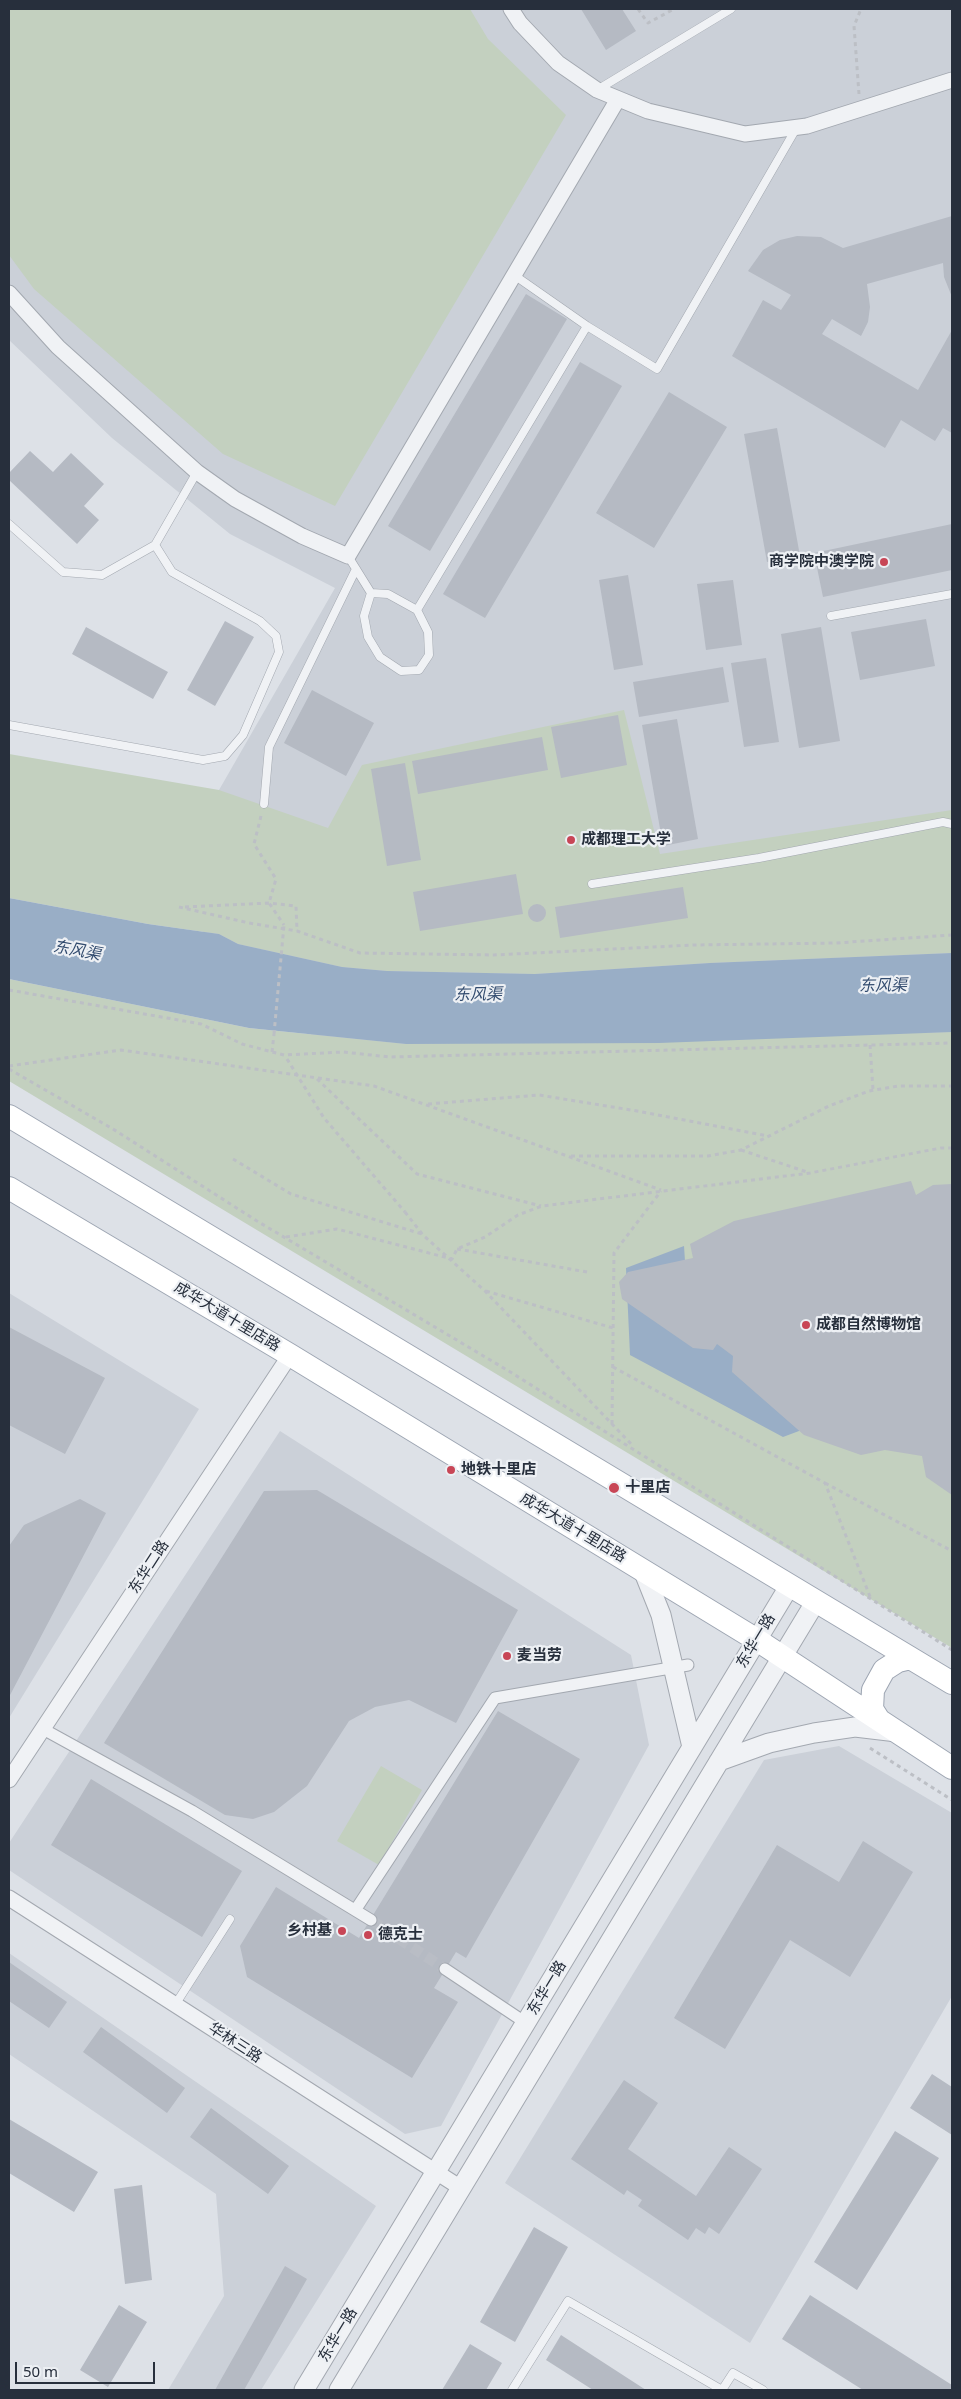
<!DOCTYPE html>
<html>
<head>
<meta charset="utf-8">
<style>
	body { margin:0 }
	#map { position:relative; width:961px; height:2399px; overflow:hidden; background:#dde1e7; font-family:"Noto Sans",sans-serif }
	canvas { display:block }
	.frame { position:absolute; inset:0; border:10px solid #272f3c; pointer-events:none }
	.scale { position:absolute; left:15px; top:2362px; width:140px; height:22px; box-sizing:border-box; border:2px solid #272f3c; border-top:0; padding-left:6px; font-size:15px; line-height:18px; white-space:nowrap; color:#272f3c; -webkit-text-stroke:4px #edf0f4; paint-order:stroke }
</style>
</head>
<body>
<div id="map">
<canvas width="961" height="2399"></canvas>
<div class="frame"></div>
<div class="scale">50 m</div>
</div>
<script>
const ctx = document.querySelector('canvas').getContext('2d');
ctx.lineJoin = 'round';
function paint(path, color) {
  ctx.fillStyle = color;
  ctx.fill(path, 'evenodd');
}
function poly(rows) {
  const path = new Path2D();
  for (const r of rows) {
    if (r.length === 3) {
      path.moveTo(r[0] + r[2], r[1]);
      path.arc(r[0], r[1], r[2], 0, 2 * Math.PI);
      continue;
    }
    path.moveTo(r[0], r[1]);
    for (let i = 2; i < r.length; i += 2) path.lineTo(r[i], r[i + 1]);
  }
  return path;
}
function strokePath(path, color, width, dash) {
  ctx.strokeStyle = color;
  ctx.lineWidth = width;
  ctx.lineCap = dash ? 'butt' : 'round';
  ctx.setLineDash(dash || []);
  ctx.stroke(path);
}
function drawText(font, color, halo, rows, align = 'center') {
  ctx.font = font + ' "Noto Sans","Noto Sans SC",sans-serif';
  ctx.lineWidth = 4.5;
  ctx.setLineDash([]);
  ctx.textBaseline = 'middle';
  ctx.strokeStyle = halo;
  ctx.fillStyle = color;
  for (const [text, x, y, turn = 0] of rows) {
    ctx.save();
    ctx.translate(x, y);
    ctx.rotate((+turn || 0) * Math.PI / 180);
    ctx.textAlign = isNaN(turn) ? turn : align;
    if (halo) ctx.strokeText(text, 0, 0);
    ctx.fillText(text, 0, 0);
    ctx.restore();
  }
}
paint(poly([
	[9,9,952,9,952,1648,161,891,335,588,230,534,112,438,9,340],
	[9,1293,199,1409,9,1718],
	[280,1431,631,1655,649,1745,441,2126,405,2134,9,1870,9,1843],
	[839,1746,952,1813,952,1996,750,2343,505,2183,764,1760],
	[9,1953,376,2206,261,2390,168,2390,224,2296,216,2194,9,2054]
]), '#cbd0d8');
paint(poly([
	[9,9,470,9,488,39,566,115,335,506,223,454,34,289,9,255],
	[624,710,660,854,952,810,952,953,710,963,535,974,387,971,342,967,238,944,219,934,148,924,9,898,9,754,219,790,328,828,362,765],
	[9,979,249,1028,406,1044,952,1032,952,1648,9,1081],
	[381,1766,422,1790,379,1865,337,1841]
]), '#c3d0bf');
paint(poly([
	[9,898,148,924,219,934,238,944,342,967,387,971,535,974,710,963,952,953,952,1032,659,1043,406,1044,249,1028,9,979],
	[684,1246,689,1322,806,1402,799,1431,783,1437,630,1355,626,1268]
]), '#99aec6');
paint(poly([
	[581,9,622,9,636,31,606,50],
	[952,216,952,297,944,277,943,263,867,284,870,307,868,322,861,336,832,319,822,334,918,390,952,330,952,433,943,428,935,441,901,420,885,448,732,356,763,300,781,310,791,295,748,271,763,250,780,240,797,236,821,237,843,248],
	[526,294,567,319,430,551,388,526],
	[580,362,622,386,485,618,443,594],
	[669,392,727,427,654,548,596,513],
	[777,428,800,556,767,562,744,434],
	[30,451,53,472,71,453,104,484,84,506,99,520,77,544,9,480,9,473],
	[952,524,952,570,823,597,814,553],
	[628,575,643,665,614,670,599,580],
	[733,580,742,645,706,650,697,584],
	[926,619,935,666,860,680,851,632],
	[225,621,254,637,215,706,187,690],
	[86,627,168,672,153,699,72,654],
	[821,627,840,741,799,748,781,634],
	[766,658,779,742,744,747,731,663],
	[723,667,729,702,639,717,633,682],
	[312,690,374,723,346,776,284,743],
	[618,715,627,765,561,778,551,727],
	[677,719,698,839,663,846,642,725],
	[542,737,548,770,418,794,412,761],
	[405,763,421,860,387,866,371,769],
	[516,874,523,914,420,931,413,892],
	[683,887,688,918,560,938,555,907],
	[537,913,9],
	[911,1181,916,1195,933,1185,952,1184,952,1495,926,1477,922,1456,885,1450,861,1455,804,1435,732,1372,733,1356,717,1344,713,1350,693,1348,622,1299,619,1282,628,1272,693,1258,690,1244,734,1221],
	[9,1327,105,1378,65,1454,9,1425],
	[317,1490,518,1610,456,1723,409,1700,375,1707,349,1721,307,1786,274,1812,253,1819,225,1815,104,1743,264,1491],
	[80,1499,106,1513,9,1697,9,1546,24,1525],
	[498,1711,580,1759,466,1958,456,1952,434,1988,458,2002,412,2078,247,1977,240,1946,276,1887,359,1938],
	[91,1779,242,1871,202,1937,51,1845],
	[863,1841,913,1872,850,1977,790,1940,725,2049,674,2018,777,1845,839,1882],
	[9,1962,67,2002,49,2028,9,2001],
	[101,2027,185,2088,167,2113,83,2052],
	[932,2074,952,2087,952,2135,910,2108],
	[624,2080,658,2103,628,2149,696,2196,729,2147,762,2169,719,2234,709,2227,705,2234,696,2228,688,2240,638,2206,642,2200,627,2190,624,2195,571,2159],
	[211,2108,289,2166,268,2194,190,2137],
	[9,2119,98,2172,74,2212,9,2173],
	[895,2131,939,2158,857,2290,814,2262],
	[142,2185,152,2280,125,2284,114,2189],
	[534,2227,568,2247,515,2342,480,2322],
	[285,2266,307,2279,244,2390,215,2390],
	[810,2295,952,2385,952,2390,863,2390,782,2339],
	[119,2305,147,2322,108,2387,80,2370],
	[561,2335,646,2390,593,2390,546,2360],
	[470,2344,502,2363,486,2390,442,2390]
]), '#b5bac3');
strokePath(poly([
	[371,1920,445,1969]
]), '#b9bdc5', 11, [11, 5.5]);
const service = poly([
	[597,90,731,9],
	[514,275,587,326,657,369,797,127],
	[9,524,63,572,102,575,155,545,172,572,260,621,276,636,279,652,243,735,225,756,203,760,9,725],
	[155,545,197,472],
	[348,556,371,593,364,616,368,637,380,657,401,671,419,670,429,655,428,632,417,610,388,594,371,593],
	[417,610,587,326],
	[831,616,952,594],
	[264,804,269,747,356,569],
	[592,884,759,858,943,822,952,824],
	[175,2005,230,1919],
	[512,2390,568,2301,722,2390],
	[722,2390,733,2373,763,2390]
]);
const pedestrian = poly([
	[43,1729,192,1811,371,1920],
	[356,1909,495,1698,688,1665],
	[445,1969,526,2023]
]);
const minor = poly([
	[511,9,520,23,558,63,597,90,648,111,745,134,807,126,952,80],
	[9,293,58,347,197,472,235,499,302,536,348,556,618,99],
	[9,1780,290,1355],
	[9,1898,461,2188]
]);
const tertiary = poly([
	[643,1570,661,1615,692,1747],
	[719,1761,769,1743,814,1733,855,1727,897,1732],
	[304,2390,790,1585],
	[339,2390,816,1601]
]);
const primary = poly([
	[9,1116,952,1683],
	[9,1188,290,1355,757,1640,952,1768],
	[879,1720,872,1709,873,1690,884,1670,898,1661,910,1658]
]);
strokePath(service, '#a3a8b0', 9);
strokePath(pedestrian, '#a3a8b0', 13);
strokePath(minor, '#a3a8b0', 17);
strokePath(tertiary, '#a3a8b0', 21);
strokePath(primary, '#9da5b2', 24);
strokePath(poly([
	[638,9,648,23,674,9],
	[859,94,854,26,861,9],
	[261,816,254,844,276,879,269,903,284,925],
	[179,907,249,923,297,931,360,953,494,955,693,945,836,943,952,935],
	[185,907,269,903,296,906,297,931],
	[9,990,201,1024,242,1044,284,1055,343,1052,390,1057,952,1043],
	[870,1045,873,1090],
	[272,1052,274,1034],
	[9,1066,121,1050,374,1086,661,1190],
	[9,1069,113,1129,257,1221,512,1373,952,1650],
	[317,1079,417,1174,541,1206],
	[428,1104,539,1095,637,1111,768,1136],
	[741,1150,807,1172],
	[571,1156,708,1156,741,1150,829,1106,869,1091,898,1086,952,1086],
	[233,1159,291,1194,422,1234],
	[405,1212,423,1235,485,1291,633,1446],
	[286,1237,337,1229,452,1259,457,1249,485,1237,518,1215,542,1206,810,1173,941,1148,952,1148],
	[457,1249,587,1272],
	[486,1291,613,1328],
	[613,1367,825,1483,871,1599],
	[612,1424,614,1253,661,1191],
	[825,1483,952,1551],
	[870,1748,952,1800]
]), '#bcbfc5', 3, [4, 4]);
strokePath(service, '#f0f2f5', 8);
strokePath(pedestrian, '#f0f2f5', 11);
strokePath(minor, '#f0f2f5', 15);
strokePath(tertiary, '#f0f2f5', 19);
strokePath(primary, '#fff', 22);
strokePath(poly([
	[274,1034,284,925],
	[287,1059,324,1118,405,1212]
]), '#bcbfc5', 3, [4, 4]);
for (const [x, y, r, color] of [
	[884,562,5,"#c84656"],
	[571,840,5,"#c84656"],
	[806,1325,5,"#c84656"],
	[451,1470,5,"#c84656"],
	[614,1488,6,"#c84656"],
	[507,1656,5,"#c84656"],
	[342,1931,5,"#c84656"],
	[368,1935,5,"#c84656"]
]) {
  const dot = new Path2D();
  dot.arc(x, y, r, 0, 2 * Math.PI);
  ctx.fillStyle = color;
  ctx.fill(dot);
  strokePath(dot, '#edf0f4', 2);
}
drawText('bold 15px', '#272f3c', '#edf0f4', [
	["商学院中澳学院",874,562,"right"],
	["成都理工大学",581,840],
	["成都自然博物馆",816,1325],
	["地铁十里店",461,1470],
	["十里店",625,1488],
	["麦当劳",517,1656],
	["乡村基",332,1931,"right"],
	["德克士",378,1935]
], 'left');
drawText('15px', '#272f3c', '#edf0f4', [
	["成华大道十里店路",227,1317,31],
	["成华大道十里店路",573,1528,31],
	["东华二路",149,1567,-57],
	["东华一路",756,1641,-59],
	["东华一路",547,1988,-59],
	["华林三路",235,2043,33],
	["东华一路",338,2335,-59]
]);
drawText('italic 16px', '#334c6f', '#edf0f4', [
	["东风渠",77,951,10],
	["东风渠",883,986,-1],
	["东风渠",478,995,-1]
]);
</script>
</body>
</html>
